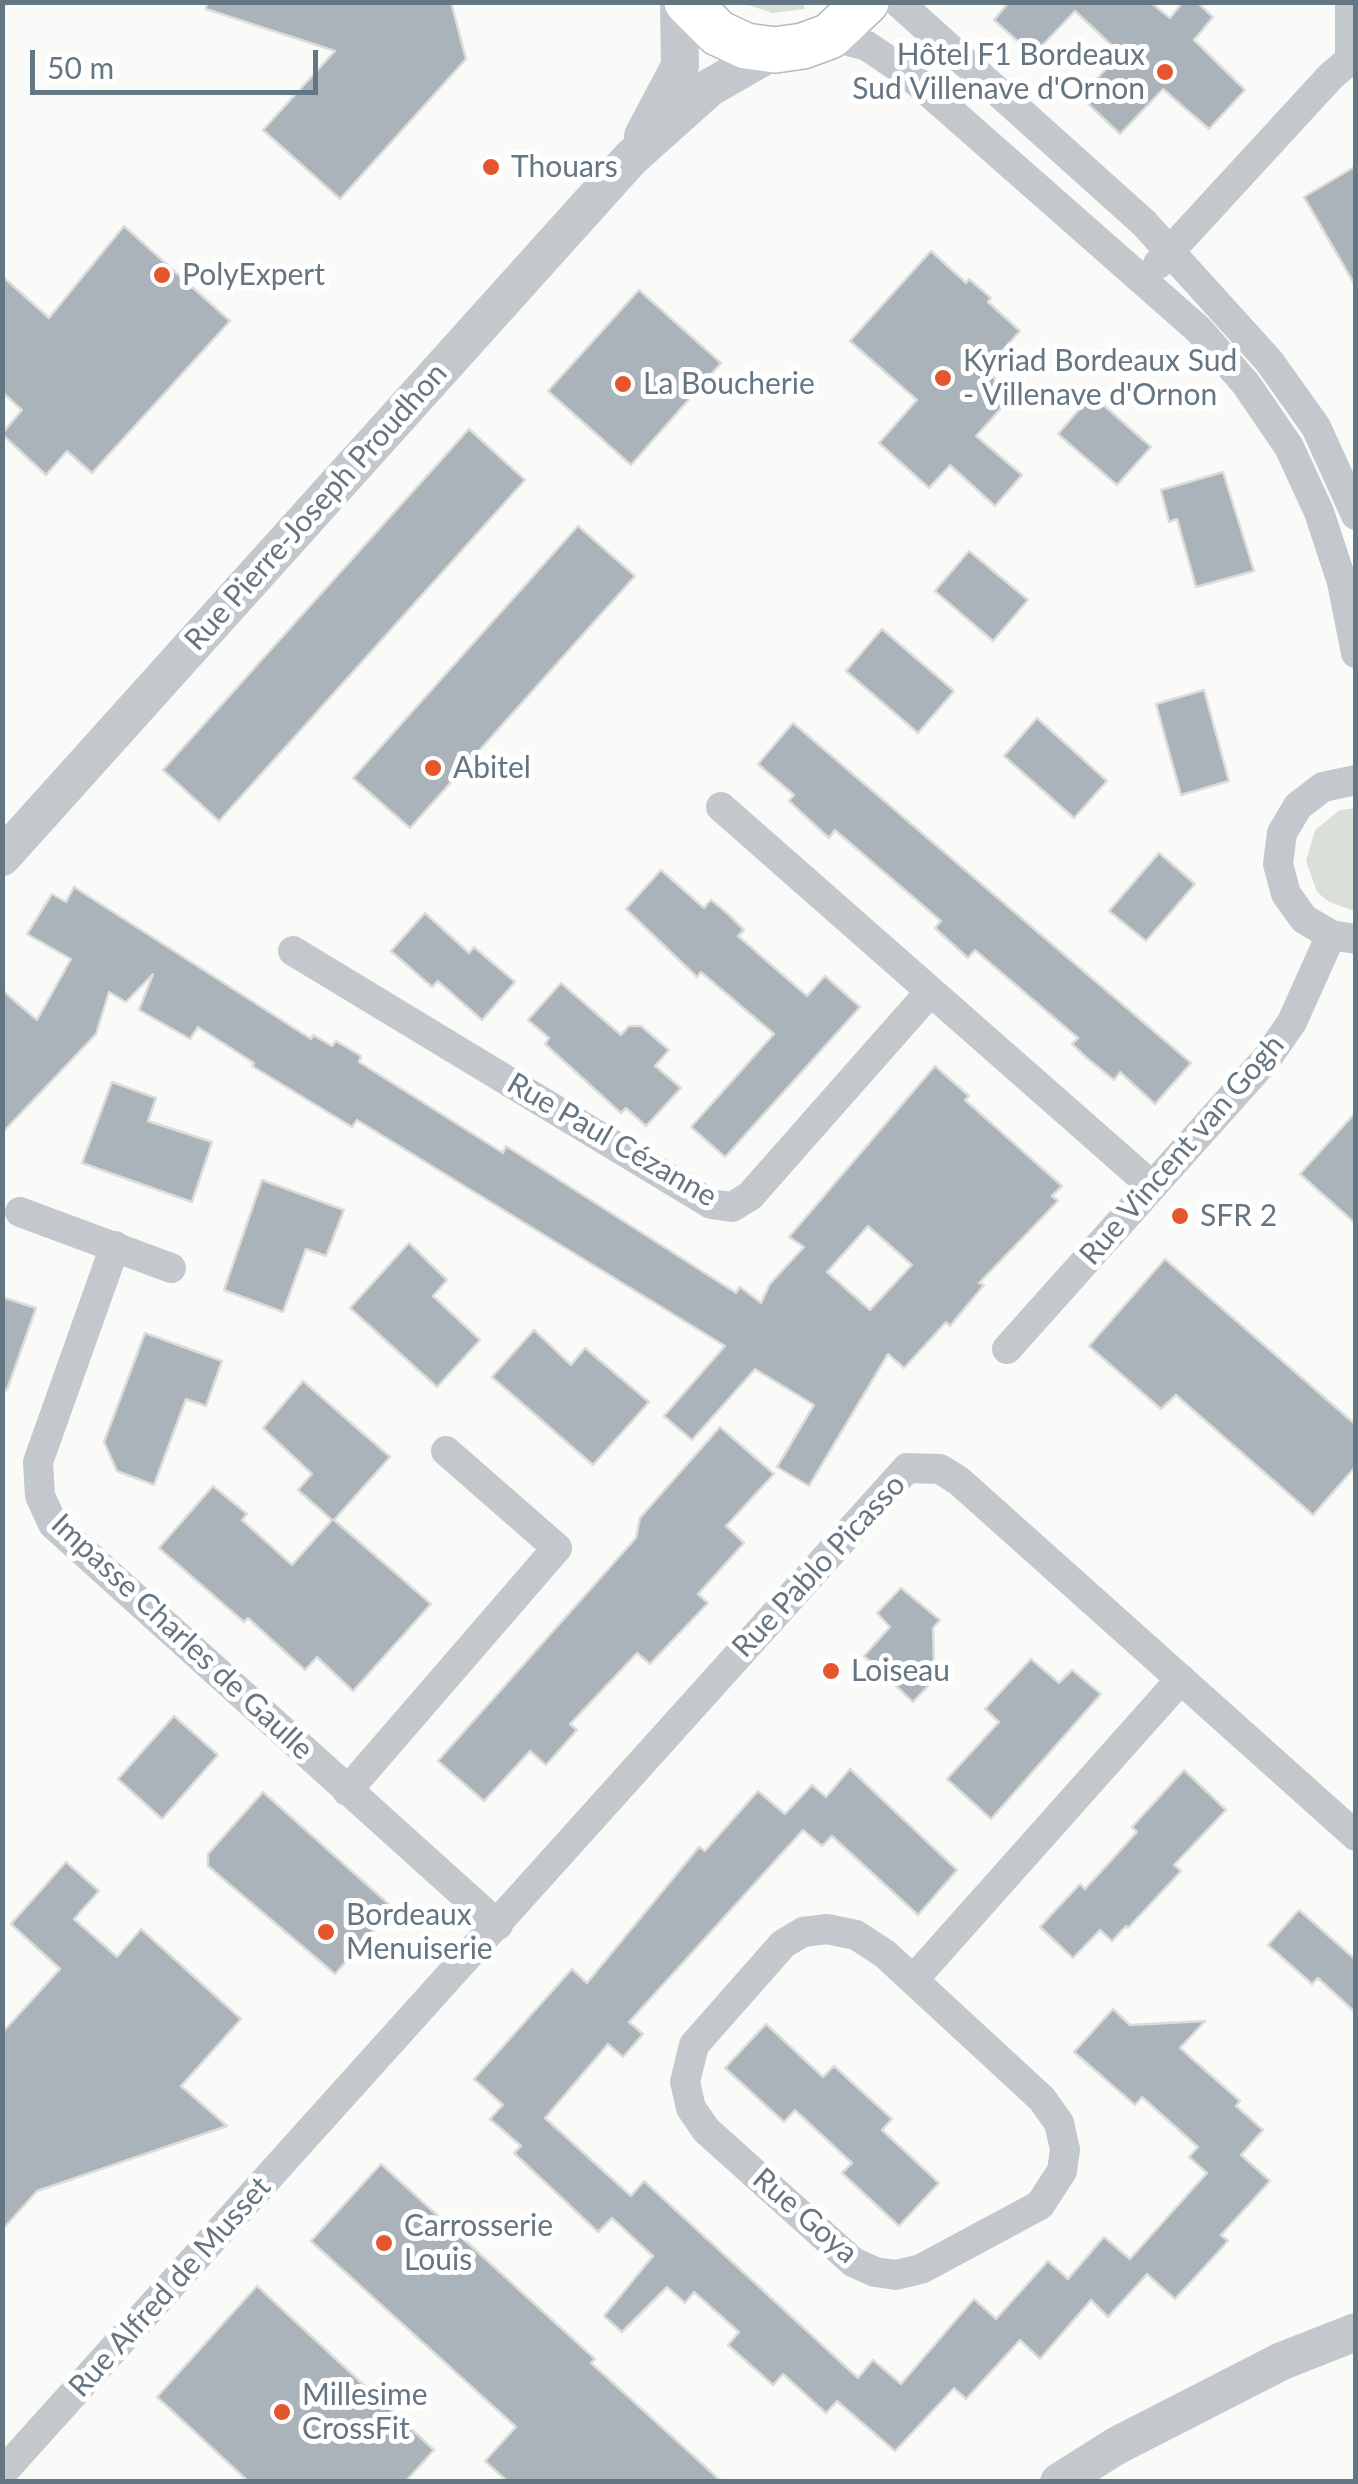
<!DOCTYPE html>
<html>
<head>
<meta charset="utf-8">
<style>
	body { margin:0 }
	#map { position:relative; width:1358px; height:2484px; overflow:hidden; background:#fafaf8; font-family:Lato,sans-serif }
	canvas { display:block }
	.frame { position:absolute; inset:0; border:5px solid #657683; pointer-events:none }
	.scale { position:absolute; left:30px; top:50px; width:288px; height:45px; box-sizing:border-box; border:5px solid #657683; border-top:0; padding-left:12px; font-size:30px; line-height:35px; white-space:nowrap; color:#657683; -webkit-text-stroke:8px #fff; paint-order:stroke }
</style>
</head>
<body>
<div id="map">
<canvas width="1358" height="2484"></canvas>
<div class="frame"></div>
<div class="scale">50 m</div>
</div>
<script>
const ctx = document.querySelector('canvas').getContext('2d');
ctx.lineJoin = 'round';
function paint(path, color) {
  ctx.fillStyle = color;
  ctx.fill(path, 'evenodd');
}
function poly(rows) {
  const path = new Path2D();
  for (const r of rows) {
    path.moveTo(r[0], r[1]);
    for (let i = 2; i < r.length; i += 2) path.lineTo(r[i], r[i + 1]);
  }
  return path;
}
function strokePath(path, color, width, dash) {
  ctx.strokeStyle = color;
  ctx.lineWidth = width;
  ctx.lineCap = dash ? 'butt' : 'round';
  ctx.setLineDash(dash || []);
  ctx.stroke(path);
}
function drawText(font, color, halo, rows, align = 'center') {
  ctx.font = font + ' Lato,sans-serif';
  ctx.lineWidth = 10;
  ctx.setLineDash([]);
  ctx.textBaseline = 'middle';
  ctx.strokeStyle = halo;
  ctx.fillStyle = color;
  for (const [text, x, y, turn = 0] of rows) {
    ctx.save();
    ctx.translate(x, y);
    ctx.rotate((+turn || 0) * Math.PI / 180);
    ctx.textAlign = isNaN(turn) ? turn : align;
    if (halo) ctx.strokeText(text, 0, 0);
    ctx.fillText(text, 0, 0);
    ctx.restore();
  }
}
paint(poly([
	[743,3,803,3,805,9,772,13],
	[1355,808,1356,808,1355,911,1329,902,1317,892,1306,861,1315,830,1340,810]
]), '#dadfd7');
const building = poly([
	[207,2,451,2,466,59,340,199,263,130,335,51,206,9,207,2],
	[1009,2,1151,3,1170,18,1183,2,1197,2,1213,17,1194,40,1245,90,1209,129,1163,89,1120,134,1081,97,1120,53,1075,11,1033,55,994,20,1009,2],
	[1356,166,1356,287,1304,197,1356,166],
	[124,226,230,321,92,473,67,451,46,475,2,434,22,410,2,392,2,276,49,318,124,226],
	[931,251,966,283,969,279,991,298,988,302,1020,331,985,370,1013,395,976,436,1022,475,995,506,950,465,929,488,879,443,917,400,850,341,931,251],
	[639,290,721,363,631,465,548,391,639,290],
	[1092,395,1151,447,1117,485,1058,434,1092,395],
	[469,429,525,480,219,821,163,770,469,429],
	[1223,472,1254,571,1196,587,1177,519,1169,522,1161,490,1223,472],
	[578,526,635,576,410,828,353,778,578,526],
	[969,551,1028,600,993,641,935,591,969,551],
	[882,629,954,691,918,733,846,671,882,629],
	[1204,690,1229,781,1181,795,1156,704,1204,690],
	[1037,718,1107,781,1074,818,1004,756,1037,718],
	[793,723,1191,1063,1155,1104,1120,1072,1114,1080,1087,1058,1072,1044,1078,1038,975,950,968,958,935,928,941,921,835,830,829,838,789,801,794,795,758,764,793,723],
	[1159,853,1195,884,1146,941,1109,911,1159,853],
	[661,870,704,908,711,900,728,914,744,930,738,936,807,996,825,976,860,1007,725,1157,691,1127,774,1034,701,972,697,977,626,909,661,870],
	[74,887,311,1039,313,1035,332,1046,336,1041,361,1056,359,1062,503,1153,506,1146,736,1293,740,1287,761,1303,770,1284,804,1247,789,1237,935,1066,969,1096,965,1100,1062,1186,1052,1196,1058,1201,979,1283,984,1285,950,1326,946,1322,904,1368,888,1354,809,1486,777,1467,814,1405,755,1369,692,1440,664,1416,725,1346,357,1120,352,1127,252,1066,254,1063,198,1027,190,1039,139,1010,153,974,126,1002,109,992,96,1034,2,1133,2,990,37,1020,71,959,27,934,52,894,66,902,74,887],
	[868,1226,912,1265,870,1310,827,1272,868,1226],
	[425,913,469,953,474,947,515,982,482,1020,438,981,432,987,391,951,425,913],
	[561,983,621,1035,629,1026,641,1026,669,1050,655,1066,681,1088,646,1126,626,1108,621,1113,545,1044,549,1038,528,1020,561,983],
	[112,1082,156,1098,148,1121,212,1142,192,1202,82,1163,112,1082],
	[1356,1112,1356,1224,1300,1174,1356,1112],
	[262,1180,344,1210,326,1256,306,1249,283,1312,224,1290,262,1180],
	[409,1243,447,1280,433,1296,480,1340,437,1387,350,1308,409,1243],
	[1165,1259,1356,1425,1356,1466,1313,1515,1176,1395,1161,1409,1089,1346,1165,1259],
	[2,1297,36,1308,7,1390,2,1389,2,1297],
	[534,1330,571,1365,585,1348,649,1402,593,1465,492,1377,534,1330],
	[145,1333,222,1361,206,1406,186,1399,154,1485,117,1471,104,1442,145,1333],
	[303,1381,390,1457,334,1520,431,1604,353,1691,317,1657,305,1670,248,1618,244,1622,159,1548,213,1486,247,1514,242,1520,292,1565,332,1520,298,1490,312,1474,263,1428,303,1381],
	[720,1427,774,1474,726,1526,744,1543,698,1594,708,1603,650,1664,637,1653,570,1724,577,1730,546,1765,530,1751,484,1801,438,1761,636,1538,640,1518,720,1427],
	[901,1588,940,1620,933,1628,934,1667,940,1673,913,1702,864,1656,890,1627,877,1613,901,1588],
	[1031,1659,1059,1683,1072,1670,1101,1694,991,1819,947,1779,999,1722,985,1709,1031,1659],
	[174,1716,218,1755,162,1819,118,1779,174,1716],
	[850,1769,957,1870,918,1915,832,1836,822,1846,803,1830,629,2022,643,2034,623,2057,608,2044,545,2118,631,2196,644,2181,858,2378,873,2360,901,2384,974,2299,996,2319,1048,2261,1068,2279,1104,2237,1130,2259,1207,2173,1189,2157,1198,2147,1142,2097,1135,2105,1074,2052,1113,2009,1130,2025,1205,2021,1180,2048,1240,2101,1236,2106,1263,2130,1241,2155,1270,2181,1221,2235,1228,2241,1175,2299,1147,2274,1108,2317,1091,2300,1040,2359,1020,2340,966,2399,954,2388,895,2451,837,2401,826,2413,783,2374,773,2385,728,2345,739,2332,694,2292,685,2303,667,2287,622,2332,604,2316,653,2256,612,2218,598,2232,514,2153,521,2146,490,2119,503,2105,474,2079,572,1969,587,1983,699,1847,705,1851,758,1791,785,1814,812,1785,826,1797,850,1769],
	[1184,1770,1226,1810,1174,1865,1181,1871,1128,1928,1126,1926,1112,1941,1100,1930,1073,1958,1040,1927,1080,1884,1085,1889,1109,1863,1137,1832,1132,1827,1184,1770],
	[263,1792,393,1908,335,1974,208,1866,208,1854,263,1792],
	[66,1862,99,1891,74,1919,117,1957,141,1929,241,2019,181,2086,227,2126,37,2191,2,2230,2,2033,60,1969,11,1924,66,1862],
	[1299,1910,1356,1960,1356,2013,1318,1978,1312,1984,1268,1945,1299,1910],
	[766,2024,823,2077,834,2066,892,2119,882,2130,939,2183,899,2226,842,2173,852,2163,795,2110,784,2122,725,2068,766,2024],
	[381,2164,595,2359,591,2363,722,2482,508,2482,485,2461,516,2427,311,2241,381,2164],
	[257,2286,434,2450,405,2482,249,2482,157,2397,257,2286]
]);
paint(building, '#aab3b9');
strokePath(building, '#dcdcda', 2.5);
const secondary = poly([
	[687,2,718,33,746,46,775,50,803,46,830,36,866,2]
]);
strokePath(secondary, '#b3babf', 48);
strokePath(poly([
	[898,2,1144,223,1269,361,1316,427,1356,515],
	[830,36,867,46,907,73,1199,330,1246,384,1289,447,1319,512,1342,582,1356,653],
	[1350,60,1350,2],
	[1158,264,1331,76,1350,60,1356,62],
	[1356,780,1323,787,1298,806,1282,833,1278,864,1286,894,1304,919,1331,935,1356,939],
	[721,807,1152,1186],
	[293,951,711,1204,732,1207,750,1196,930,992],
	[20,1212,171,1268],
	[115,1246,38,1462,40,1496,53,1524,498,1925],
	[1007,1349,1267,1058,1292,1022,1331,935],
	[347,1791,557,1548,446,1451],
	[827,1929,856,1935,885,1954,1042,2099,1059,2123,1065,2149,1062,2171,1040,2205,921,2269,896,2275,875,2272,853,2262,706,2130,691,2108,685,2082,694,2045,783,1944,803,1932,827,1929],
	[913,1980,1181,1679],
	[2,2473,907,1468,940,1469,959,1481,1356,1836]
]), '#c3c8cc', 30);
strokePath(poly([
	[643,136,680,66,679,2],
	[2,857,631,158,709,88,775,50],
	[1059,2482,1116,2446,1282,2361,1356,2332]
]), '#c3c8cc', 38);
strokePath(secondary, '#fff', 45);
for (const [x, y, r, color] of [
	[1165,72,10,"#e4572e"],
	[491,167,10,"#e4572e"],
	[162,275,10,"#e4572e"],
	[943,378,10,"#e4572e"],
	[623,384,10,"#e4572e"],
	[433,768,10,"#e4572e"],
	[1180,1216,10,"#e4572e"],
	[831,1671,10,"#e4572e"],
	[326,1932,10,"#e4572e"],
	[384,2243,10,"#e4572e"],
	[282,2412,10,"#e4572e"]
]) {
  const dot = new Path2D();
  dot.arc(x, y, r, 0, 2 * Math.PI);
  ctx.fillStyle = color;
  ctx.fill(dot);
  strokePath(dot, '#fff', 4);
}
drawText('30px', '#657683', '#fff', [
	["Hôtel F1 Bordeaux",1145,55,"right"],
	["Sud Villenave d'Ornon",1145,89,"right"],
	["Thouars",511,167],
	["PolyExpert",182,275],
	["Kyriad Bordeaux Sud",963,361],
	["- Villenave d'Ornon",963,395],
	["La Boucherie",643,384],
	["Abitel",453,768],
	["SFR 2",1200,1216],
	["Loiseau",851,1671],
	["Bordeaux",346,1915],
	["Menuiserie",346,1949],
	["Carrosserie",404,2226],
	["Louis",404,2260],
	["Millesime",302,2395],
	["CrossFit",302,2429]
], 'left');
drawText('30px', '#657683', '#fff', [
	["Rue Pierre-Joseph Proudhon",316,507,-48],
	["Rue Paul Cézanne",612,1140,30],
	["Rue Vincent van Gogh",1182,1150,-49],
	["Rue Pablo Picasso",819,1566,-47],
	["Impasse Charles de Gaulle",182,1637,43],
	["Rue Goya",805,2216,41],
	["Rue Alfred de Musset",170,2287,-48]
]);
</script>
</body>
</html>
